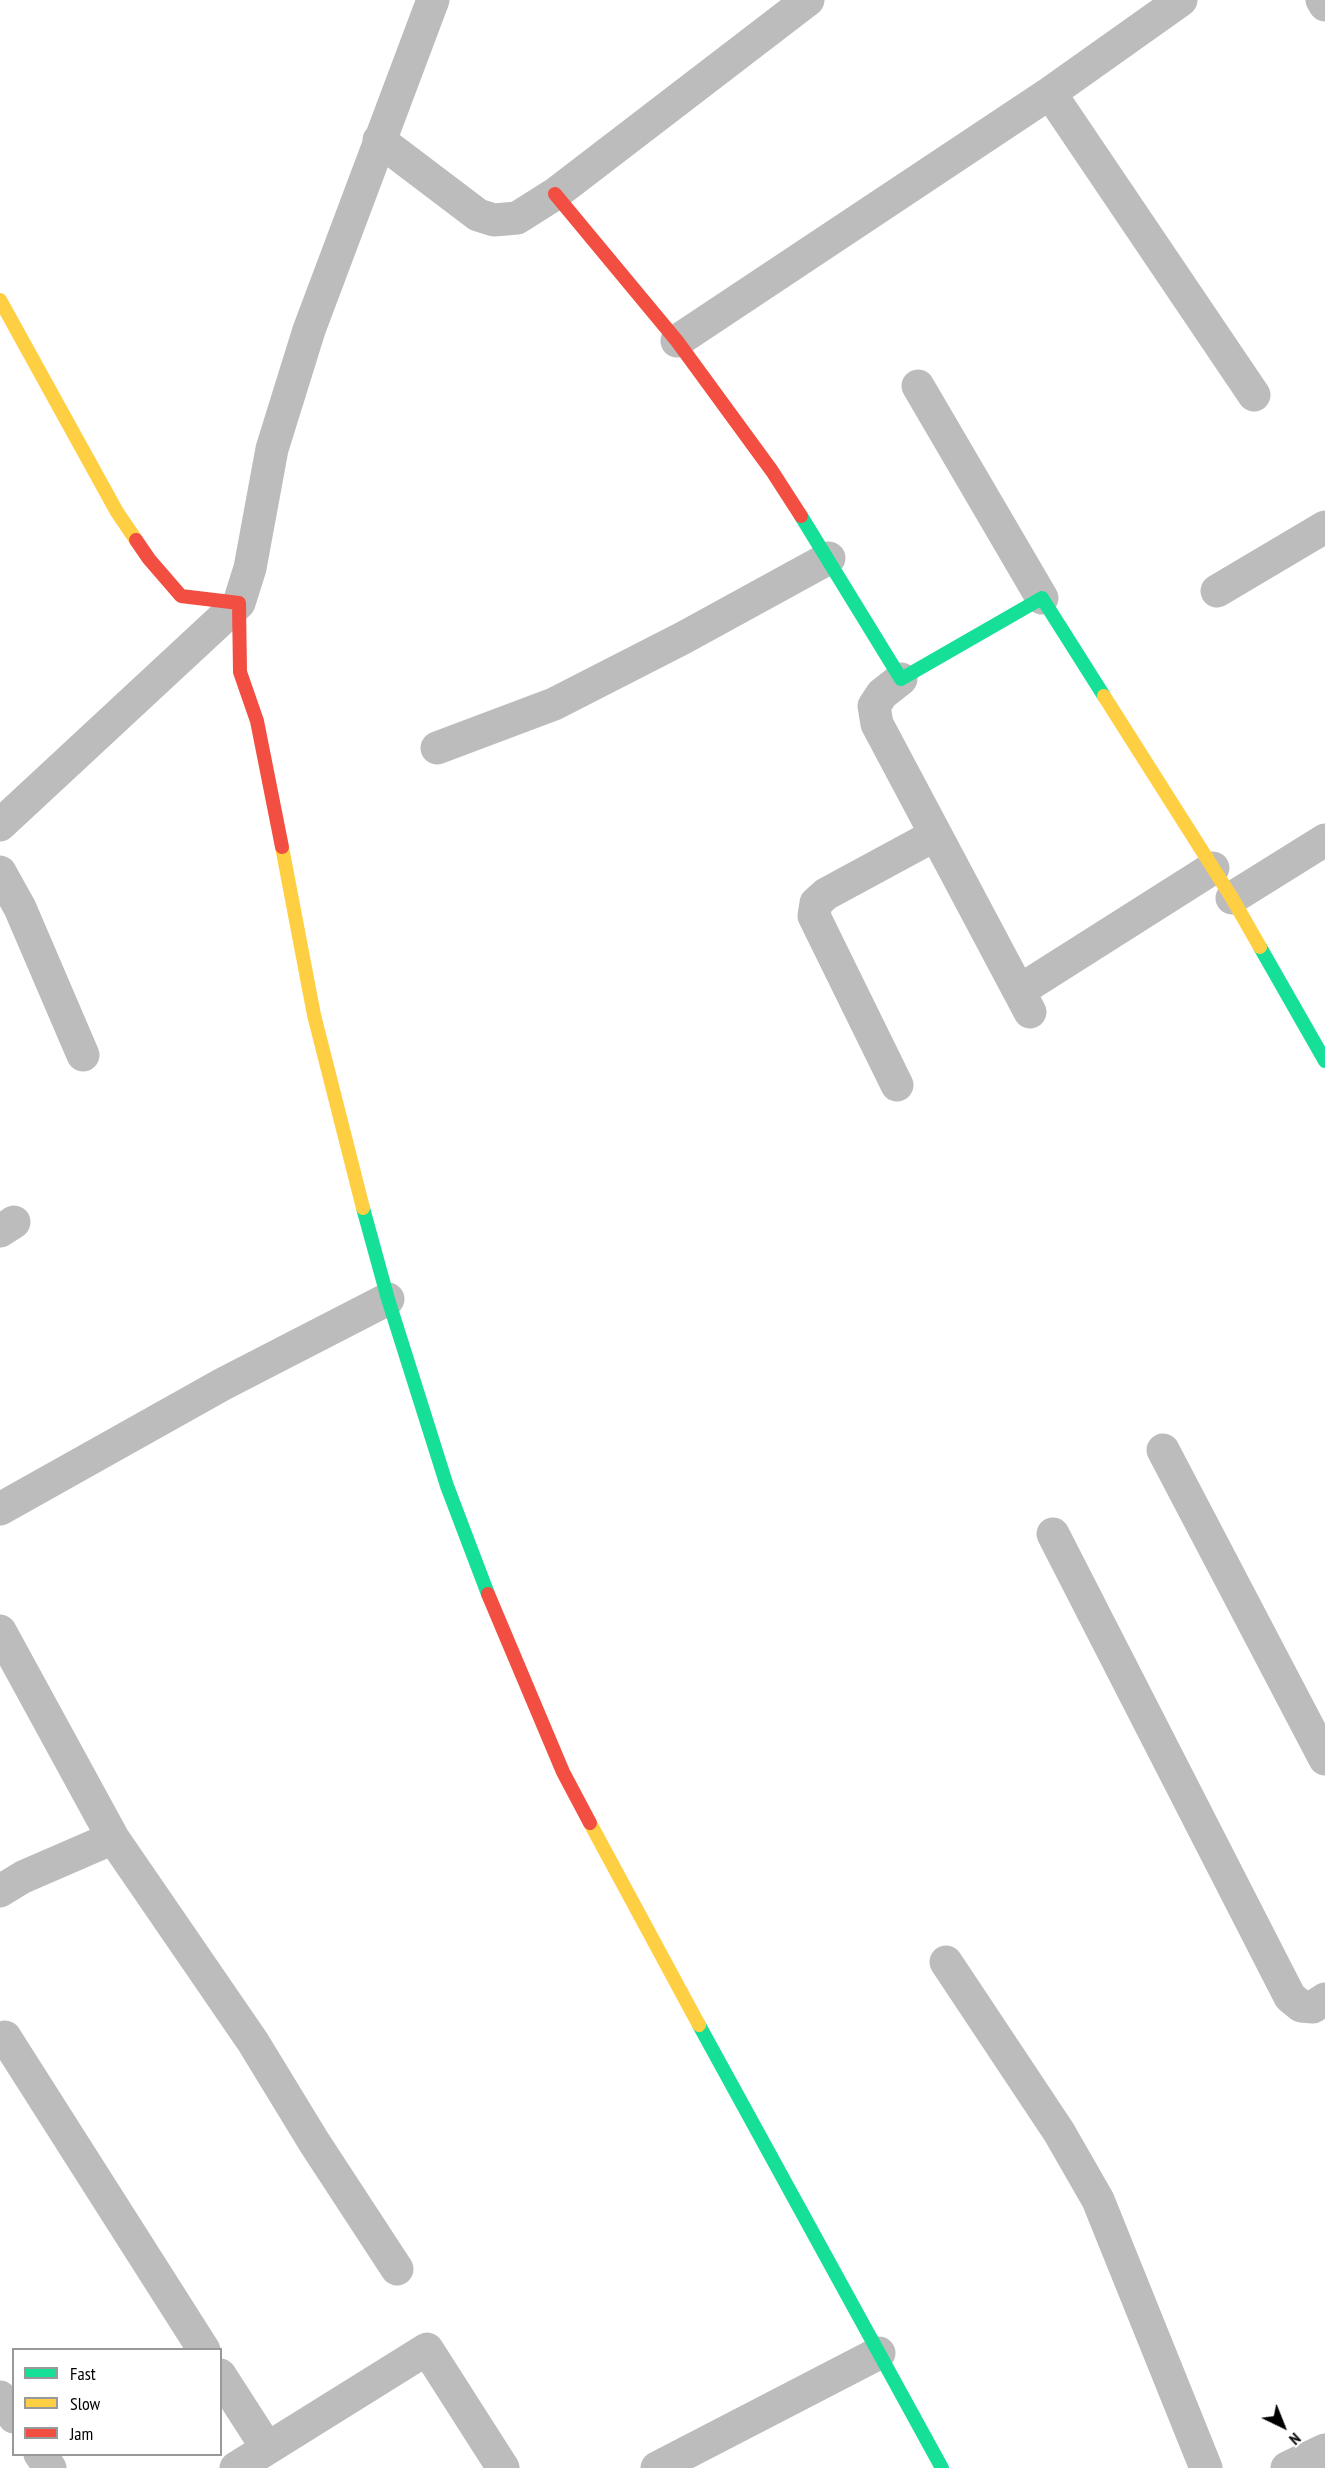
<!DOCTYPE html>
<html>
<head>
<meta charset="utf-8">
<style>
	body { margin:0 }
	#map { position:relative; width:1325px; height:2468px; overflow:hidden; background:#fff; font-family:"PT Sans Narrow",sans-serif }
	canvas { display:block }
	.legend { position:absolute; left:12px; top:2348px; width:210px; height:108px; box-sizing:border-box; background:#fff; border:2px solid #999; margin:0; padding:8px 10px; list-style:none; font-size:18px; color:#000 }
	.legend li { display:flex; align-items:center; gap:12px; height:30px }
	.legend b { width:30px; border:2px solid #999 }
	.north { position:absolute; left:1253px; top:2396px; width:60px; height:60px; -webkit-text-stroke:4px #fff; paint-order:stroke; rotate:137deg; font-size:16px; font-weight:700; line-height:24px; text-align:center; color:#000 }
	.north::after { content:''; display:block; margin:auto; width:21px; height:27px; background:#000; clip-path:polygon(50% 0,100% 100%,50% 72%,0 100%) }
</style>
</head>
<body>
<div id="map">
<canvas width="1325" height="2468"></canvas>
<ul class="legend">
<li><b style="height:8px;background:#16e098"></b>Fast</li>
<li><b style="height:8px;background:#ffcf43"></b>Slow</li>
<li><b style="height:8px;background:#f24e42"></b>Jam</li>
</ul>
<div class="north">N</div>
</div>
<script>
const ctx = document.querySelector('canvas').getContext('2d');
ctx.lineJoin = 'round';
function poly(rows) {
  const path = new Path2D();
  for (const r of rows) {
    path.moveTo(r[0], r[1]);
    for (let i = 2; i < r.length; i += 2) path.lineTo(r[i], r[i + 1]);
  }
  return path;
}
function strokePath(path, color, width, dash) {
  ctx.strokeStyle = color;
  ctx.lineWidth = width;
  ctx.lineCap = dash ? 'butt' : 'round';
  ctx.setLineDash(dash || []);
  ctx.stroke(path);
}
strokePath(poly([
	[1322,0,1325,5],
	[1050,93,1254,395],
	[379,140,478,215,494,220,517,218,555,194,808,0],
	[677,341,1050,93,1181,0],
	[918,386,1042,598],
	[1217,591,1325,527],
	[901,679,882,694,874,706,877,724,1030,1012],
	[437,748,554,704,683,638,829,558],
	[0,825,239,603,250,568,272,449,309,330,433,0],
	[0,872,20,908,83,1055],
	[1232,898,1325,840],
	[1019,991,1213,868],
	[897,1085,814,916,816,903,826,894,935,835],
	[0,1231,14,1222],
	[1163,1450,1325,1759],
	[0,1509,223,1384,388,1299],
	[1053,1534,1290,1997,1301,2006,1313,2007,1325,1999],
	[0,1631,113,1838,253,2042,314,2142,397,2269],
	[0,1891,23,1877,113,1838],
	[946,1962,1059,2132,1098,2200,1206,2468],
	[5,2037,204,2350],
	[220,2375,267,2448],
	[0,2397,14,2417],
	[40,2454,50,2468],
	[236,2468,427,2349,503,2468],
	[657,2468,879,2353],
	[1287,2468,1325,2450]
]), '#bcbcbc', 33);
strokePath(poly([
	[801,516,901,679,1042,598,1104,696],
	[1260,947,1325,1061],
	[363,1208,388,1299,447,1486,488,1594],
	[699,2025,942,2468]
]), '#16e098', 14);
strokePath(poly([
	[0,300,117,512,136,540],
	[1104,696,1232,898,1260,947],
	[282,847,314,1015,363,1208],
	[590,1823,699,2025]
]), '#ffcf43', 14);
strokePath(poly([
	[555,194,677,341,772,471,801,516],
	[136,540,149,559,181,596,239,603,240,672,257,721,282,847],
	[488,1594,563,1772,590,1823]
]), '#f24e42', 14);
</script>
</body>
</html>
